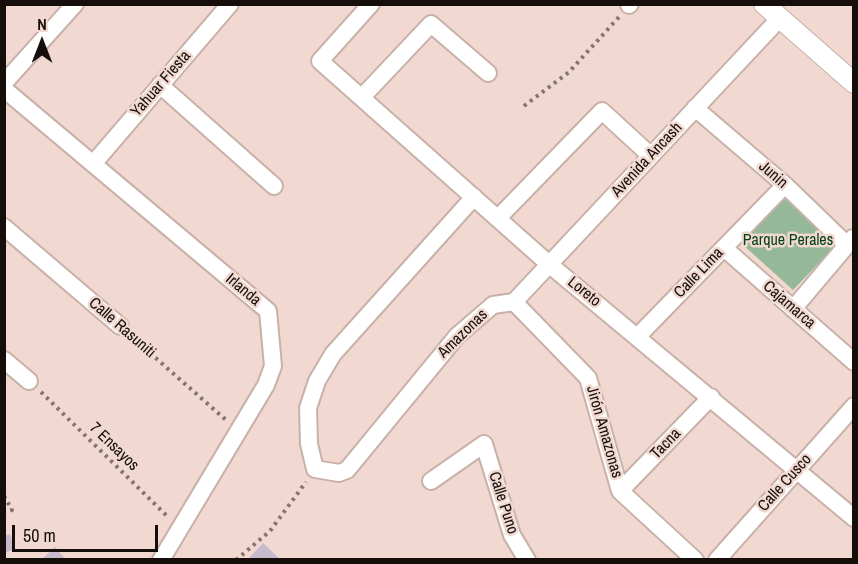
<!DOCTYPE html>
<html>
<head>
<meta charset="utf-8">
<style>
	body { margin:0 }
	#map { position:relative; width:858px; height:564px; overflow:hidden; background:#f1d9d1; font-family:"Archivo Narrow",sans-serif }
	canvas { display:block }
	.frame { position:absolute; inset:0; border:6px solid #150e0b; pointer-events:none }
	.north { position:absolute; left:12px; top:12px; width:60px; height:60px; -webkit-text-stroke:4px #f1d9d1; paint-order:stroke; rotate:0deg; font-size:16px; font-weight:700; line-height:24px; text-align:center; color:#150e0b }
	.north::after { content:''; display:block; margin:auto; width:21px; height:27px; background:#150e0b; clip-path:polygon(50% 0,100% 100%,50% 72%,0 100%) }
	.scale { position:absolute; left:12px; top:525px; width:146px; height:27px; box-sizing:border-box; border:3px solid #150e0b; border-top:0; padding-left:8px; font-size:18px; line-height:21px; white-space:nowrap; color:#150e0b; -webkit-text-stroke:4px #f1d9d1; paint-order:stroke }
</style>
</head>
<body>
<div id="map">
<canvas width="858" height="564"></canvas>
<div class="frame"></div>
<div class="north">N</div>
<div class="scale">50 m</div>
</div>
<script>
const ctx = document.querySelector('canvas').getContext('2d');
ctx.lineJoin = 'round';
function paint(path, color) {
  ctx.fillStyle = color;
  ctx.fill(path, 'evenodd');
}
function poly(rows) {
  const path = new Path2D();
  for (const r of rows) {
    path.moveTo(r[0], r[1]);
    for (let i = 2; i < r.length; i += 2) path.lineTo(r[i], r[i + 1]);
  }
  return path;
}
function strokePath(path, color, width, dash) {
  ctx.strokeStyle = color;
  ctx.lineWidth = width;
  ctx.lineCap = dash ? 'butt' : 'round';
  ctx.setLineDash(dash || []);
  ctx.stroke(path);
}
function drawText(font, color, halo, rows, align = 'center') {
  ctx.font = font + ' "Archivo Narrow",sans-serif';
  ctx.lineWidth = 5;
  ctx.setLineDash([]);
  ctx.textBaseline = 'middle';
  ctx.strokeStyle = halo;
  ctx.fillStyle = color;
  for (const [text, x, y, turn = 0] of rows) {
    ctx.save();
    ctx.translate(x, y);
    ctx.rotate((+turn || 0) * Math.PI / 180);
    ctx.textAlign = isNaN(turn) ? turn : align;
    if (halo) ctx.strokeText(text, 0, 0);
    ctx.fillText(text, 0, 0);
    ctx.restore();
  }
}
paint(poly([
	[785,194,838,243,793,290,741,243]
]), '#94b898');
paint(poly([
	[10,534,15,549,4,553,4,536],
	[263,543,281,560,253,560,250,557],
	[55,547,66,560,41,560]
]), '#c6bacd');
const minor = poly([
	[371,4,320,61,550,265,854,518],
	[629,5,630,4],
	[4,83,75,4],
	[160,85,274,186],
	[4,89,268,311,273,366,266,385,161,560],
	[363,96,431,24,488,73],
	[695,108,785,185,847,245],
	[93,164,230,4],
	[474,197,333,354,317,381,308,408,309,444,315,469,339,473,347,470,457,336,493,305,514,302],
	[498,218,602,111,651,156],
	[4,227,120,326],
	[724,248,854,362],
	[514,302,780,18],
	[514,302,588,378,620,491,695,560],
	[793,309,853,238],
	[638,336,785,185],
	[4,360,29,381],
	[431,481,484,444,512,535,527,560],
	[620,491,711,397],
	[717,560,854,406]
]);
const tertiary = poly([
	[764,4,854,83]
]);
strokePath(minor, '#c8b1a8', 20);
strokePath(tertiary, '#c8b1a8', 22);
strokePath(poly([
	[524,106,569,72,619,17],
	[133,338,226,420],
	[41,392,168,517],
	[4,496,12,510,4,512],
	[236,560,270,531,306,482]
]), '#84746e', 4, [3, 4.5]);
strokePath(minor, '#fff', 16);
strokePath(tertiary, '#fff', 20);
drawText('16px', '#150e0b', '#f1d9d1', [
	["Yahuar Fiesta",161,84,-49],
	["Avenida Ancash",647,160,-47],
	["Junin",773,175,41],
	["Calle Lima",699,273,-46],
	["Irlanda",243,290,40],
	["Loreto",584,292,39],
	["Cajamarca",789,305,41],
	["Calle Rasuniti",122,328,41],
	["Amazonas",463,334,-44],
	["Jirón Amazonas",604,432,74],
	["Tacna",666,444,-46],
	["7 Ensayos",114,447,44],
	["Calle Cusco",785,483,-48],
	["Calle Puno",503,503,72]
]);
drawText('16px', '#023f15', '#f1d9d1', [
	["Parque Perales",788,241]
]);
</script>
</body>
</html>
